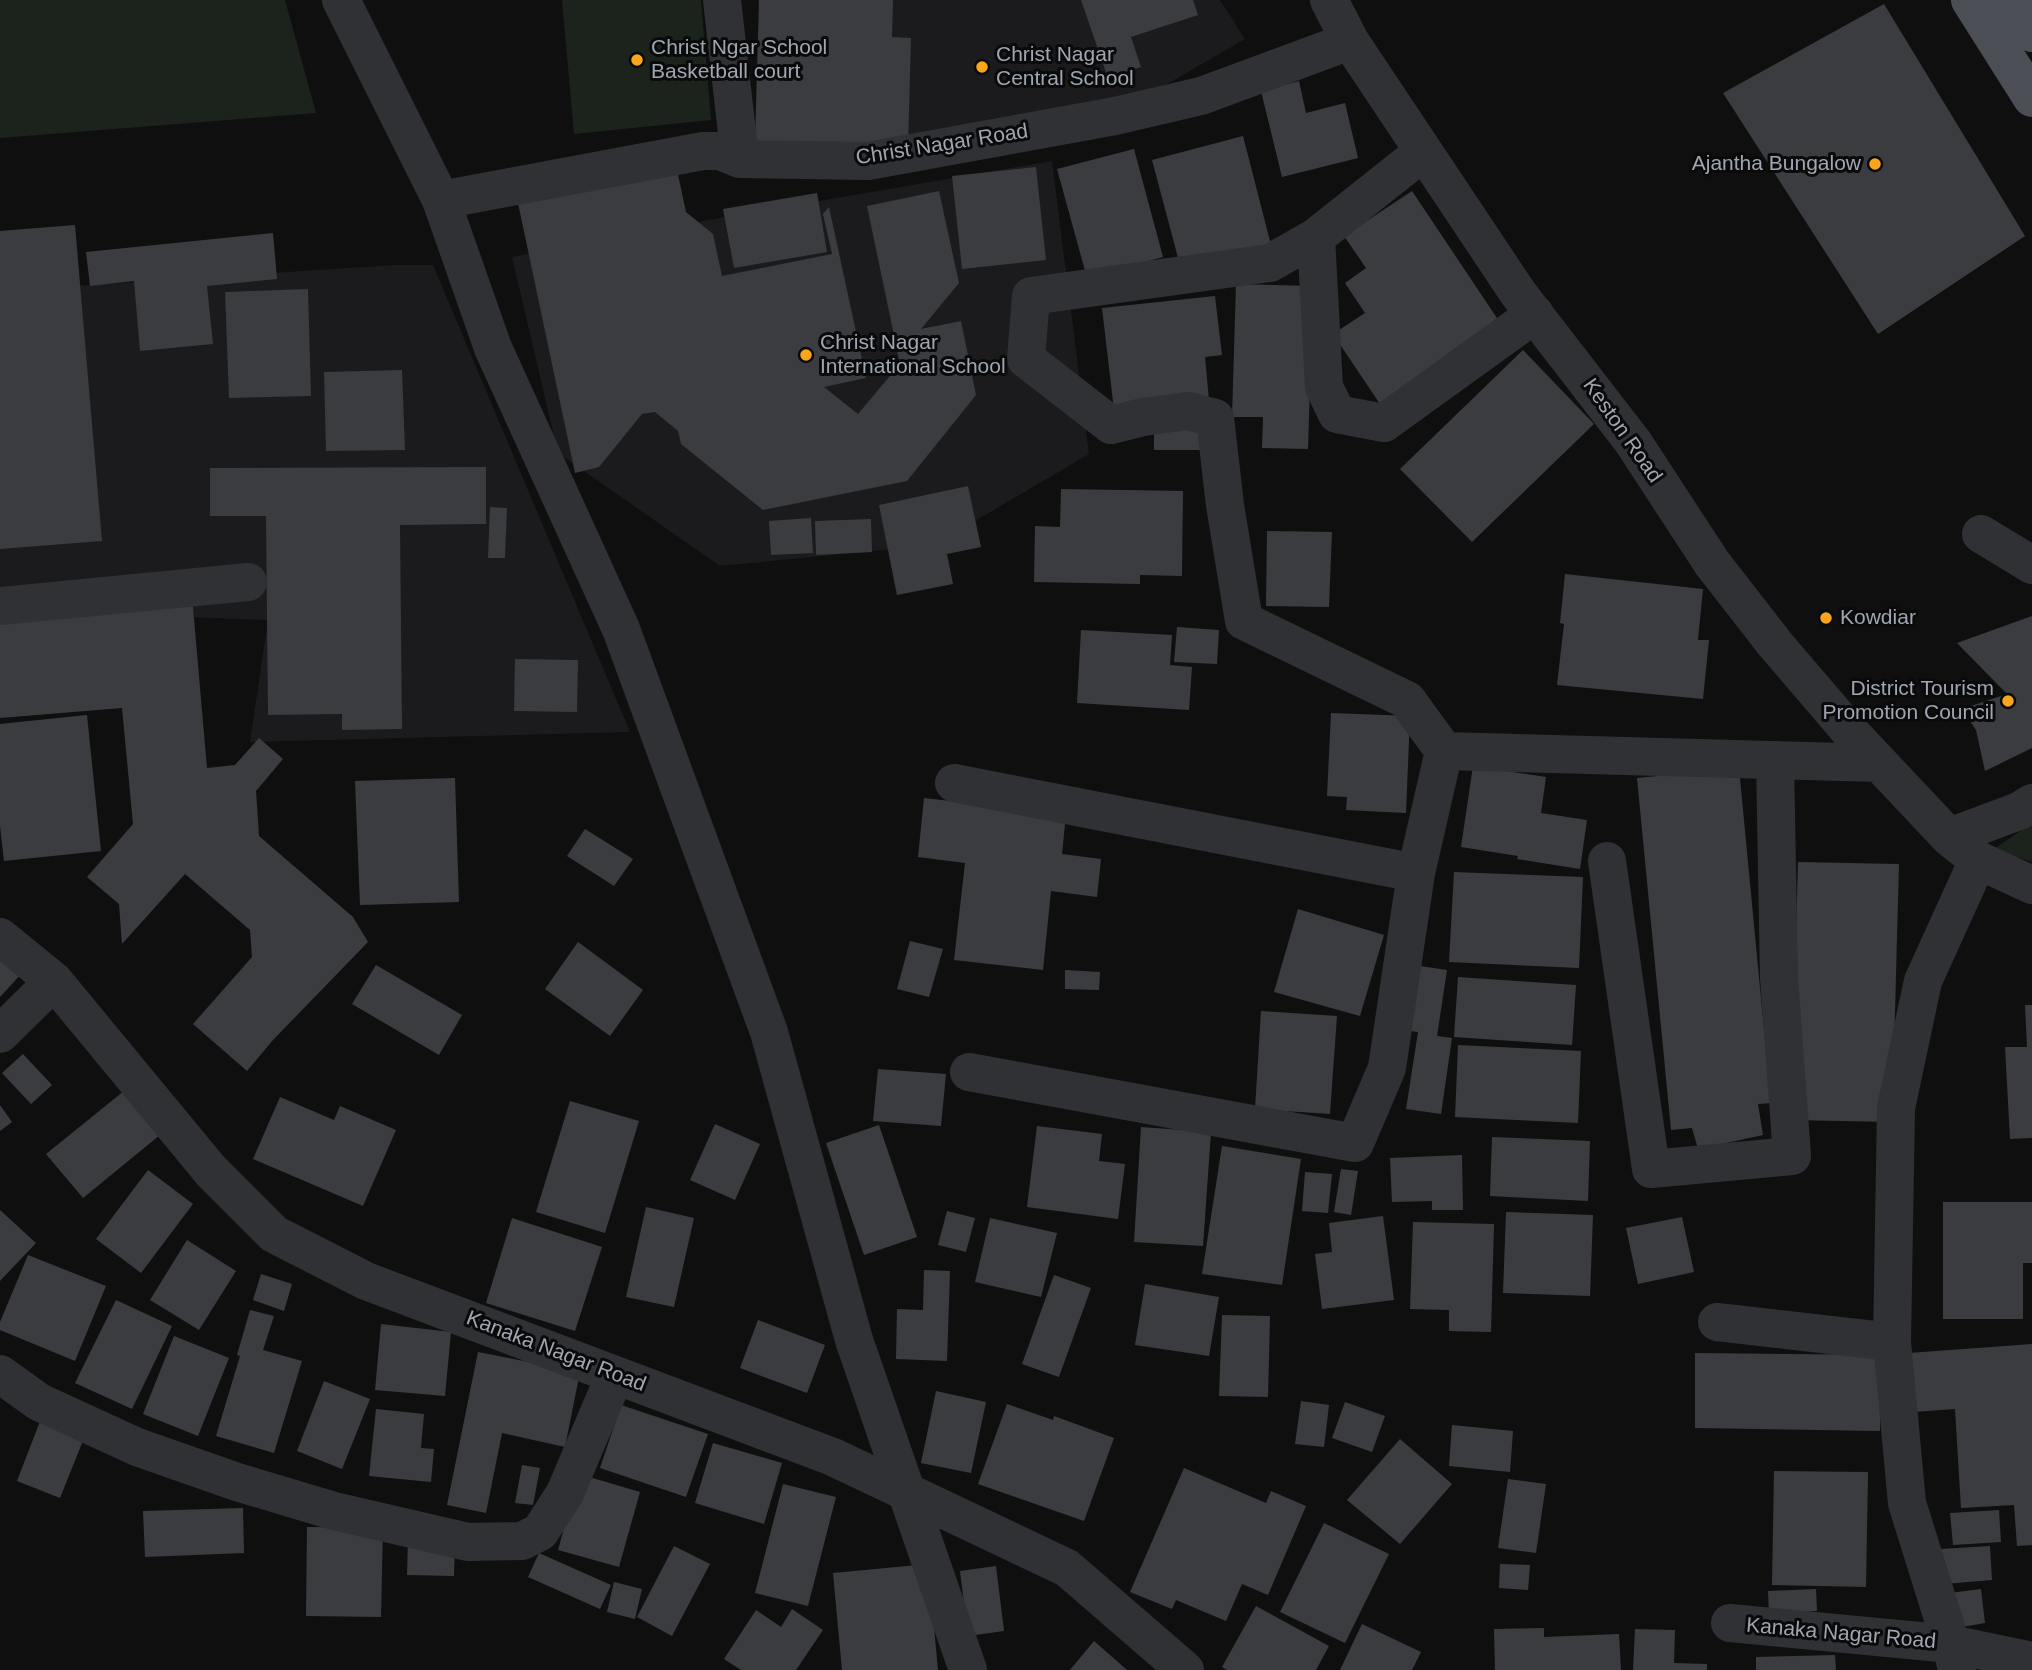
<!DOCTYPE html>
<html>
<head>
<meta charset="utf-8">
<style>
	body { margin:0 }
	canvas { display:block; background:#0f0f10 }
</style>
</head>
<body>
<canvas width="2032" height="1670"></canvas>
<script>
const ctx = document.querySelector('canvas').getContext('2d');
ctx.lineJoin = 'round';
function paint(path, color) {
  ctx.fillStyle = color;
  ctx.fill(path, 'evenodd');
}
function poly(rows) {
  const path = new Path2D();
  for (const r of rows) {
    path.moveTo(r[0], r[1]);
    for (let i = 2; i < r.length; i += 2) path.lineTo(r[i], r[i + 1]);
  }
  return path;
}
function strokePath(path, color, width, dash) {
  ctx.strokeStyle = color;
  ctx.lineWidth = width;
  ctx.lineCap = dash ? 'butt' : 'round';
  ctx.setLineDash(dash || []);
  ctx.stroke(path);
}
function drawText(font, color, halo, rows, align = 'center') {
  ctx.font = font + ' Helvetica,sans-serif';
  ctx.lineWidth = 6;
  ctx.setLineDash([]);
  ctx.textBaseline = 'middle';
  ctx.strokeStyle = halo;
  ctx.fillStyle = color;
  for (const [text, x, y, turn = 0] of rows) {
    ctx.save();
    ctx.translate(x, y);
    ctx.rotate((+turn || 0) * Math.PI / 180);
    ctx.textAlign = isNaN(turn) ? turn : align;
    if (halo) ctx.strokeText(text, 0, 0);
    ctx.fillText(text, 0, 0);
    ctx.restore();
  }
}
paint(poly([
	[758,0,1220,0,1245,39,1148,95,779,159],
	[1052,161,1089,454,934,545,720,566,558,453,512,257,709,220],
	[394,265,433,265,630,732,250,742,268,620,0,610,0,291]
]), '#1b1b1d');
paint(poly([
	[0,0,285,0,316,113,0,138],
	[562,0,701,0,711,120,574,134],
	[2032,823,2032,862,1994,849]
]), '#1b231c');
paint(poly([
	[759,0,893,0,892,37,911,38,908,148,755,143],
	[1081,0,1193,0,1198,15,1131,37,1141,67,1108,78],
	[1884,4,2025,236,1878,334,1723,93],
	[1299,81,1306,113,1345,103,1358,158,1282,177,1261,91],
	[1243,136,1271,245,1181,269,1152,160],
	[1134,149,1163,257,1087,278,1057,169],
	[1036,167,1046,260,962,269,952,176],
	[677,170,686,212,713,234,722,276,832,254,823,214,829,207,866,378,824,387,858,414,900,364,867,206,939,191,959,283,921,329,961,321,976,395,907,481,763,510,681,444,678,431,655,412,642,414,599,467,575,473,518,203],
	[1412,191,1505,330,1384,410,1333,334,1365,313,1345,283,1366,268,1344,236],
	[817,193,827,252,734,268,723,209],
	[75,225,102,541,0,549,0,231],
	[273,233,277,279,207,286,213,344,140,351,134,281,90,286,86,252],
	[1236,284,1313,286,1308,449,1262,448,1263,417,1232,417],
	[308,289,311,396,229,398,225,292],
	[1215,296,1222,355,1205,357,1209,400,1114,410,1102,308],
	[1523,350,1594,424,1472,542,1400,469],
	[402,370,405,450,326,451,324,372],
	[1154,417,1203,417,1203,450,1154,450],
	[486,467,486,524,400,525,402,729,342,730,342,714,268,715,266,516,210,516,210,468],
	[968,486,981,547,947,554,953,584,897,595,879,505],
	[1061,489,1183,491,1182,576,1140,575,1140,584,1034,582,1035,526,1060,527],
	[490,507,507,508,505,558,488,558],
	[811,518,813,553,771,555,769,521],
	[871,519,872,552,816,555,815,521],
	[1267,531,1332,532,1329,607,1266,606],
	[1565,574,1703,589,1698,640,1709,640,1703,699,1557,685,1564,624,1560,623],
	[192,596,207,768,235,765,259,738,283,759,256,791,259,836,353,917,368,942,273,1040,247,1071,193,1024,252,957,250,930,185,874,122,944,119,904,87,877,133,824,122,708,0,718,0,612],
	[2032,616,2032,748,1985,771,1976,730,1962,709,2007,694,1957,643],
	[1177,627,1219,630,1217,664,1174,662],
	[1081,630,1172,635,1170,665,1192,667,1189,710,1077,703],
	[515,659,578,660,577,712,514,711],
	[1331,713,1410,716,1406,813,1346,810,1347,797,1327,796],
	[87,715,101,851,4,861,0,826,0,724],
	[1473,766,1546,777,1541,813,1587,820,1580,869,1517,859,1518,856,1461,847],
	[1739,768,1771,1103,1758,1104,1763,1135,1698,1149,1692,1128,1671,1130,1637,778],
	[455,778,459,902,360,905,355,781],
	[924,798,1066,814,1062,854,1101,859,1097,897,1051,891,1043,970,954,960,965,863,918,857],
	[585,829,633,859,614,886,567,856],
	[1798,862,1899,864,1892,1122,1791,1120],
	[1454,872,1583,877,1579,968,1449,962],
	[1298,909,1384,935,1360,1016,1274,992],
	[910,941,943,949,929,997,897,989],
	[578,942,643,990,610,1036,545,989],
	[0,952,23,972,0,997],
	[376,965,462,1015,439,1055,352,1004],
	[1413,965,1447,970,1437,1036,1452,1038,1441,1114,1406,1109,1418,1032,1403,1030],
	[1065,970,1100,972,1099,990,1065,989],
	[1458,977,1576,985,1572,1045,1454,1037],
	[2025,1005,2032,1005,2032,1138,2010,1139,2005,1047,2027,1047],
	[1261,1011,1337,1016,1330,1114,1255,1109],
	[1458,1045,1581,1051,1578,1123,1455,1117],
	[23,1054,52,1085,31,1104,2,1073],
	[878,1069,946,1074,941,1126,873,1121],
	[124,1091,160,1135,83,1198,46,1154],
	[280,1097,334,1120,340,1106,396,1130,363,1206,253,1159],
	[570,1101,639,1121,605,1233,536,1212],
	[0,1105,12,1122,0,1131],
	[715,1124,760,1144,735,1200,690,1180],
	[879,1125,917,1237,864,1255,826,1143],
	[1037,1126,1102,1134,1099,1161,1125,1164,1118,1219,1027,1207],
	[1141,1127,1211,1132,1203,1246,1134,1242],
	[1492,1137,1590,1141,1588,1201,1490,1196],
	[1222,1146,1301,1159,1282,1285,1202,1274],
	[1462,1155,1463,1210,1432,1210,1432,1201,1392,1202,1390,1158],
	[1341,1169,1358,1171,1351,1215,1334,1212],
	[148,1170,193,1204,141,1273,96,1239],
	[1305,1172,1332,1174,1328,1213,1302,1211],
	[1943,1202,2032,1202,2032,1263,2023,1263,2023,1319,1943,1319],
	[646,1207,694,1218,674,1307,626,1297],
	[0,1210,36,1243,0,1281],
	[947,1211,975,1218,966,1252,938,1245],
	[1506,1212,1593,1215,1590,1296,1503,1293],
	[1383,1216,1394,1300,1322,1309,1315,1254,1332,1252,1329,1223],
	[1682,1217,1694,1272,1638,1284,1626,1228],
	[512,1218,602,1247,575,1331,486,1303],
	[990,1218,1057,1233,1041,1297,975,1282],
	[1413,1222,1494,1224,1491,1332,1449,1331,1449,1310,1410,1309],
	[187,1240,236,1271,199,1330,150,1300],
	[28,1255,106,1286,75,1361,0,1330,0,1322],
	[924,1270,950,1271,947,1361,896,1359,897,1309,923,1310],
	[261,1274,292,1284,284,1311,253,1300],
	[1054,1275,1091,1288,1059,1377,1022,1364],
	[1145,1284,1219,1297,1209,1356,1135,1345],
	[116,1300,172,1326,132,1409,75,1383],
	[250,1310,274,1316,263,1350,302,1361,274,1453,216,1436,240,1356,237,1355],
	[1222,1315,1270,1316,1268,1397,1219,1396],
	[758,1320,825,1345,807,1393,740,1368],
	[381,1324,451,1332,445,1396,375,1390],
	[174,1336,229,1358,198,1436,143,1414],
	[2032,1344,2032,1545,2017,1546,2014,1505,1961,1508,1955,1409,1913,1412,1909,1353],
	[478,1352,580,1372,565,1447,502,1433,486,1513,447,1505],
	[1695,1353,1881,1355,1880,1431,1695,1428],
	[324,1381,370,1399,342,1469,297,1451],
	[936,1391,986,1402,971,1473,921,1463],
	[1301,1401,1329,1405,1324,1447,1295,1444],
	[1345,1402,1385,1416,1372,1452,1332,1438],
	[1007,1404,1053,1420,1054,1416,1114,1438,1084,1521,978,1484],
	[621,1405,708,1434,686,1497,600,1468],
	[376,1409,424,1414,421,1448,434,1449,431,1482,369,1476],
	[44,1411,88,1428,60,1498,17,1481],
	[1452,1425,1513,1431,1510,1472,1449,1466],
	[1400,1439,1452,1484,1400,1544,1347,1500],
	[713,1443,782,1463,764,1524,695,1503],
	[522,1465,540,1468,533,1505,515,1503],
	[1184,1468,1266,1503,1271,1491,1306,1506,1268,1595,1242,1584,1226,1621,1176,1600,1172,1609,1130,1592],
	[1774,1471,1868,1472,1866,1587,1772,1585],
	[579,1474,640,1492,619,1567,558,1550],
	[1508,1479,1546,1484,1536,1553,1498,1548],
	[783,1484,836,1497,808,1606,755,1593],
	[243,1508,244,1553,145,1557,143,1511],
	[1999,1510,2001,1542,1953,1545,1950,1513],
	[1324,1523,1389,1554,1345,1643,1280,1612],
	[307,1527,383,1528,381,1617,306,1616],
	[408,1540,455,1542,454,1576,407,1575],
	[674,1546,710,1564,672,1636,637,1617],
	[1990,1546,1992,1580,1944,1584,1941,1549],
	[539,1553,611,1585,600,1609,528,1577],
	[928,1564,938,1670,842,1670,833,1573],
	[1500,1564,1530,1565,1528,1590,1499,1588],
	[996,1566,1004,1631,968,1636,960,1571],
	[614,1582,642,1589,635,1619,607,1612],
	[1816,1589,1817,1611,1769,1613,1768,1591],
	[1981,1589,1985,1623,1955,1628,1950,1593],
	[1256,1606,1329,1646,1316,1670,1227,1670,1222,1667],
	[792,1609,823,1630,796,1670,741,1670,724,1659,756,1610,781,1627],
	[1362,1624,1421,1652,1412,1670,1340,1670],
	[1544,1628,1544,1637,1619,1634,1621,1670,1495,1670,1494,1629],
	[1635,1629,1675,1630,1674,1663,1707,1664,1707,1670,1633,1670],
	[1094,1641,1127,1670,1070,1670],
	[1835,1655,1836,1670,1756,1670,1756,1657]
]), '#3b3c40');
strokePath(poly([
	[341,0,441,200,493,348,621,629,769,1032,854,1340,968,1670],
	[722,0,740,159],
	[1329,0,1350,41,1518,293,1633,442,1712,563,1775,644,1852,734,1949,837,1978,860,2032,885],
	[1423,152,1316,237,1324,387,1337,414,1384,423,1535,314],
	[441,200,703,151,720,151,740,159,868,161,1115,116,1201,96,1350,41],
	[1316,237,1270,263,1031,296,1026,359,1111,425,1143,417,1188,411,1215,418,1225,505,1244,621,1407,700,1444,751],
	[1981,534,2032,565],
	[0,606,248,582],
	[954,783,1416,873],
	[1949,837,2019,811,2032,803],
	[1607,861,1651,1169,1792,1156,1779,978,1775,760],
	[0,937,54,981,211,1171,274,1234,366,1281,833,1457,1067,1568,1185,1670],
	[0,1034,54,981],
	[969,1072,1355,1143,1387,1068,1416,873,1444,751,1879,763],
	[1717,1322,1892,1342],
	[0,1374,39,1402,137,1447,237,1482,334,1511,468,1542,522,1541,540,1532,565,1493,615,1375],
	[1730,1623,1951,1644,2032,1661],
	[1957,1670,1951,1644,1907,1503,1892,1342,1896,1108,1923,981,1978,860]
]), '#303135', 38);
strokePath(poly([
	[1970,0,2032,98],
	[2010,0,2032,33]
]), '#4c4e55', 38);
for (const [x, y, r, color] of [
	[637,60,7,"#fba51c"],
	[982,67,7,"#fba51c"],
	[1875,164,7,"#fba51c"],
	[806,355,7,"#fba51c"],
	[1826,618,7,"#fba51c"],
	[2008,701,7,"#fba51c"]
]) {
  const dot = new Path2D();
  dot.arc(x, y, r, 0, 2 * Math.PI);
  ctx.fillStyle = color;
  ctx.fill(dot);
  strokePath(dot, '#0a0a0b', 2.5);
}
drawText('21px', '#9fa6b2', '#0a0a0b', [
	["Christ Ngar School",651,48],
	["Basketball court",651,72],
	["Christ Nagar",996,55],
	["Central School",996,79],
	["Ajantha Bungalow",1861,164,"right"],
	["Christ Nagar",820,343],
	["International School",820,367],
	["Kowdiar",1840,618],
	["District Tourism",1994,689,"right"],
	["Promotion Council",1994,713,"right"]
], 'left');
drawText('21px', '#9fa6b2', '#0a0a0b', [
	["Christ Nagar Road",942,145,-9],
	["Keston Road",1622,431,55],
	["Kanaka Nagar Road",556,1352,21],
	["Kanaka Nagar Road",1841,1634,5]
]);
</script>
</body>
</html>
